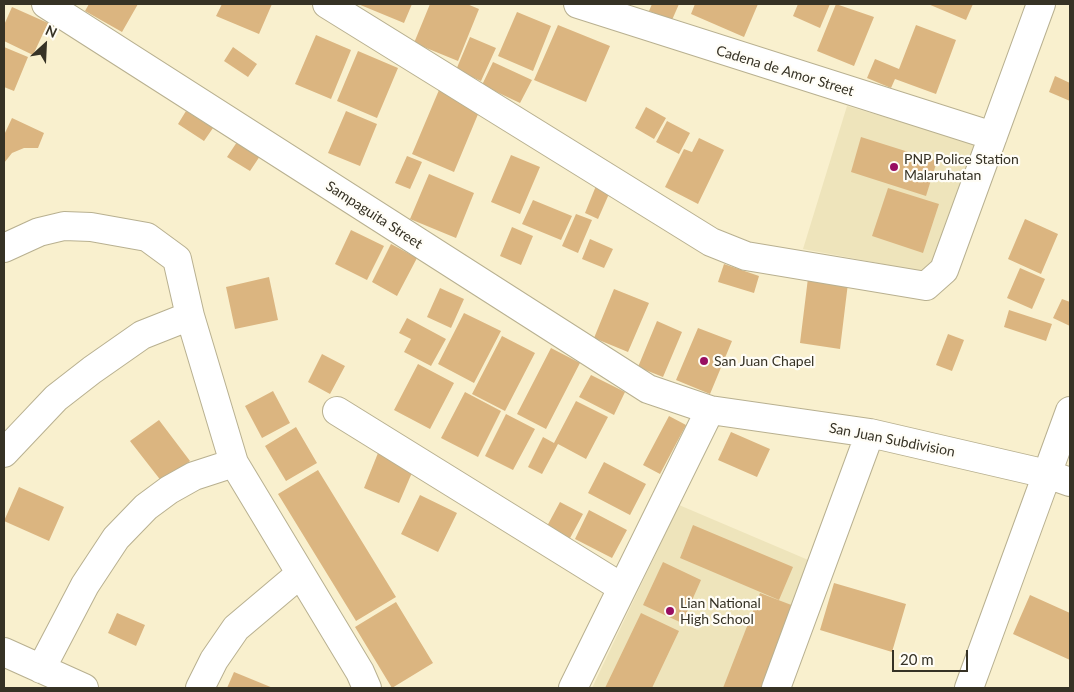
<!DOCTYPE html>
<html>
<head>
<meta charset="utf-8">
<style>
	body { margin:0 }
	#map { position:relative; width:1074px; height:692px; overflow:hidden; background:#f9f0ce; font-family:Lato,sans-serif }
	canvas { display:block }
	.frame { position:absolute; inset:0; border:5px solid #363225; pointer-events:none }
	.north { position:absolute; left:20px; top:20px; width:50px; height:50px; -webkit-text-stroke:4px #fffdf6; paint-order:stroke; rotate:25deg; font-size:14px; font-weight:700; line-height:20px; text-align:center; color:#363225 }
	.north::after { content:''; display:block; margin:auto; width:18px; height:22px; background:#363225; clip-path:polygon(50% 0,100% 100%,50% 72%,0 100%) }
	.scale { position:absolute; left:892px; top:650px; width:76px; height:22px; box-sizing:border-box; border:2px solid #363225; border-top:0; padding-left:6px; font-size:15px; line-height:18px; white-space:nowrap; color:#363225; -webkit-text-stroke:4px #fffdf6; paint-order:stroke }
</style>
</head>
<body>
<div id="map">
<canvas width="1074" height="692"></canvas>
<div class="frame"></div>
<div class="north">N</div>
<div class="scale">20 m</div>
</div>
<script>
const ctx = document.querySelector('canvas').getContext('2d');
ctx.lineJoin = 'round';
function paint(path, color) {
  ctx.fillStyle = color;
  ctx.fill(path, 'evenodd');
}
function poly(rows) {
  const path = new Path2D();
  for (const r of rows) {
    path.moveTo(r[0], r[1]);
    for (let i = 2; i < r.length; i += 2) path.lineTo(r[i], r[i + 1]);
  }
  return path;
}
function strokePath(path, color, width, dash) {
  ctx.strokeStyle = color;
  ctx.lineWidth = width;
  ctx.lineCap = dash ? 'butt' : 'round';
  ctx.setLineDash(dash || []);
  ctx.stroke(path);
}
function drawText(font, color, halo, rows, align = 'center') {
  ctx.font = font + ' Lato,sans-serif';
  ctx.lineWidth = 4.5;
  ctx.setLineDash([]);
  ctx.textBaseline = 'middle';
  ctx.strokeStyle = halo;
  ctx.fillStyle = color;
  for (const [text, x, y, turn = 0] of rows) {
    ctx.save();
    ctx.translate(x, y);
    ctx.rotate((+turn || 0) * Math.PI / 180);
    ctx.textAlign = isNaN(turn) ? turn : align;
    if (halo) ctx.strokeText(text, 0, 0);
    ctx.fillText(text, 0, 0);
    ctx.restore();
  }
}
paint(poly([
	[847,106,976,144,933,263,920,271,803,249],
	[679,505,813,562,768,688,592,688]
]), '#eee4bb');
paint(poly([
	[89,4,138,4,122,32,85,11],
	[222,4,272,4,259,34,216,16],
	[358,4,412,4,404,23],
	[430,4,467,4,479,9,458,61,414,43],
	[652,4,679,4,672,20,649,11],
	[695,4,758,4,744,37,691,14],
	[798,4,830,4,820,28,793,16],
	[836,4,874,17,854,66,817,51],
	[928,4,973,4,966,20],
	[12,7,48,23,33,55,4,41,4,25],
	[517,12,551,26,533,71,498,56],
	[558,25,610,46,586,102,534,80],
	[916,25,956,40,936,94,895,79,891,88,867,78,875,59,899,69],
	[316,35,351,50,331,99,295,84],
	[470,37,496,48,481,81,456,70],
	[4,47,28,57,14,91,4,87],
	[233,47,257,64,248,77,224,61],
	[358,51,398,68,377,118,337,101],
	[493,62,532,80,520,103,482,85],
	[1055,76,1070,83,1070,101,1049,92],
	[439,90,481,107,454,172,412,154],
	[646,107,666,118,654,139,635,128],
	[186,111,213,128,204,141,178,124],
	[346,111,377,124,360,166,328,153],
	[12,118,44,133,38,148,24,148,12,153,4,163,4,135],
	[667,121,690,133,679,154,656,142],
	[861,137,937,161,926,196,851,172],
	[699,138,724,150,698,204,665,187,684,149,692,152],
	[237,142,260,156,250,171,227,157],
	[511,155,540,167,520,214,491,202],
	[407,156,422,162,410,189,395,183],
	[429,174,474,193,456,238,410,219],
	[598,181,612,187,598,219,585,213],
	[888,188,939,204,923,253,872,236],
	[533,200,572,216,561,240,522,224],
	[576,214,592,220,578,253,562,246],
	[1025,219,1058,234,1041,274,1008,259],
	[512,227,533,236,521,265,500,256],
	[351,230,384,246,367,280,335,264],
	[590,239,613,249,604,268,582,259],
	[391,244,417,258,397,296,372,282],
	[724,264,759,276,754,293,718,282],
	[1020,268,1045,279,1032,309,1007,298],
	[269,277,278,320,235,329,226,287],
	[808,278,848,283,840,349,800,343],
	[440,288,464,299,451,328,427,317],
	[614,289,649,303,628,352,594,338],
	[1062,299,1070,302,1070,326,1053,318],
	[1009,310,1052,324,1046,341,1004,327],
	[464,313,501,331,474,383,438,364],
	[407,318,446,339,431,366,404,352,411,339,399,333],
	[657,321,682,332,663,377,638,367],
	[698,328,732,341,710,394,676,380],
	[948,334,964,340,952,371,936,365],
	[502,336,535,353,505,411,472,394],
	[551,348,580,363,546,429,517,414],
	[322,354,345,366,330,394,308,382],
	[418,364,454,383,430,429,394,410],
	[591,375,625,392,614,415,579,397],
	[273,391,290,423,262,438,245,406],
	[465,392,501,411,478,457,441,438],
	[576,401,608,417,586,459,558,444,542,474,528,467,543,437,554,443],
	[506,414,535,429,513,470,485,456],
	[669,416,686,425,660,474,643,465],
	[159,420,190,461,162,482,130,441],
	[296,427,317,463,286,481,265,446],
	[731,432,770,449,757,477,718,460],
	[378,453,414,468,399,503,364,488],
	[604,462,646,484,630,515,588,493],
	[318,470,396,597,356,621,278,494],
	[19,487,64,507,49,541,4,521],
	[420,495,457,513,438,552,401,534],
	[560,502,583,514,569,540,546,528],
	[589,510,627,530,612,558,575,539],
	[693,525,793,567,779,600,680,558],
	[663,562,701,580,682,623,643,605],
	[834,583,906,604,892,652,820,630],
	[760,593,794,606,762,688,723,688],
	[1030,595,1070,613,1070,660,1013,634],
	[396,602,433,663,392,688,355,627],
	[117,613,145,625,136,646,108,633],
	[641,613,679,631,652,688,605,688],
	[234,672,273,688,227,688]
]), '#dbb580');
const minor = poly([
	[46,4,648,389,710,410,870,433,1047,474,1070,482],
	[327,4,711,242,746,256,926,286,944,270,1041,4],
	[578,4,993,136],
	[4,248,39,232,64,226,91,227,147,237,177,259,190,316,234,463,360,672,367,688],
	[337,411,621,587],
	[4,453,56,398,92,370,142,335,190,316],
	[4,652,84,688],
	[41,669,85,585,116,538,146,507,169,490,194,476,234,463],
	[200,688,214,660,236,628,300,574],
	[573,688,710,410],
	[776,688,870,433],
	[969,688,1070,411]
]);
strokePath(minor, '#b8b090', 30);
strokePath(minor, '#fff', 28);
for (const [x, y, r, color] of [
	[894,167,5,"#980d61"],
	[704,361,5,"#980d61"],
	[670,611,5,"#980d61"]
]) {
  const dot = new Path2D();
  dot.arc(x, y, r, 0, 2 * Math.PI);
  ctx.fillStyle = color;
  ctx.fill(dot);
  strokePath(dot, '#fffdf6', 2);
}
drawText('14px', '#363225', '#fffdf6', [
	["Cadena de Amor Street",785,71,17],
	["Sampaguita Street",374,215,33],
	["San Juan Subdivision",892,440,11]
]);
drawText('14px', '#363225', '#fffdf6', [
	["PNP Police Station",904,159],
	["Malaruhatan",904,175],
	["San Juan Chapel",714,361],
	["Lian National",680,603],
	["High School",680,619]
], 'left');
</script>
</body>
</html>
